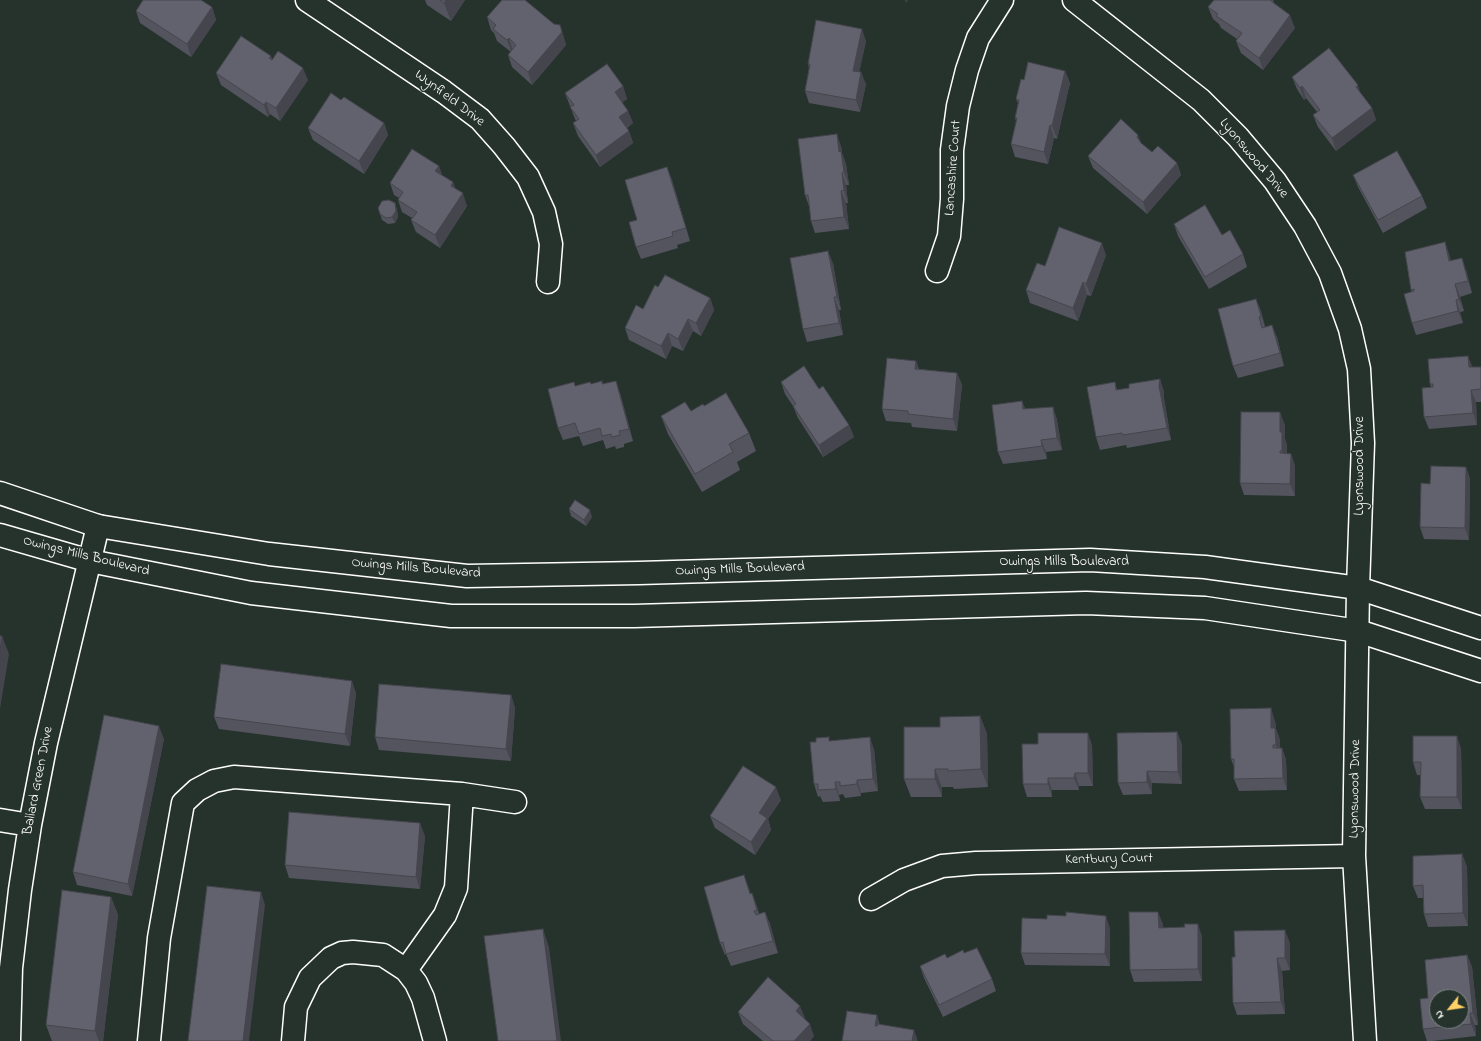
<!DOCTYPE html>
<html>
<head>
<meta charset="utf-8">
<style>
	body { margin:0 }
	#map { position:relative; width:1481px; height:1041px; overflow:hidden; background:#26332d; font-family:"Indie Flower",sans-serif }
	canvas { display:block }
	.north { position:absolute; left:1429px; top:989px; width:40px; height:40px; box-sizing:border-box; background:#26332d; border:1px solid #7d8581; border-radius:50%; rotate:240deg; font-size:11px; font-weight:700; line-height:16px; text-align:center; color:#fff }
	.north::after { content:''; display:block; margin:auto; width:14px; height:18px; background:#ffd166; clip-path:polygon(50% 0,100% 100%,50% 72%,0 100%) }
</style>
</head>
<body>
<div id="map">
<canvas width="1481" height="1041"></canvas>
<div class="north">N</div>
</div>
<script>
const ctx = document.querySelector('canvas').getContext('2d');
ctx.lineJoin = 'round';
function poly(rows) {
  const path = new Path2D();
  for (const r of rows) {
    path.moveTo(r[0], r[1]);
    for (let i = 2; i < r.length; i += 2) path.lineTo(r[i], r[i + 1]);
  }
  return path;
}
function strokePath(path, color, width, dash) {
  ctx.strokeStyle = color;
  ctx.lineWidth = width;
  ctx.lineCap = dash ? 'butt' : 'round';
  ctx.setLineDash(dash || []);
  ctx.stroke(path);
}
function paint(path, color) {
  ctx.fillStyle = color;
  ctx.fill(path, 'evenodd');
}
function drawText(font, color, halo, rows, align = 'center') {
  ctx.font = font + ' "Indie Flower",sans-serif';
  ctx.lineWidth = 3;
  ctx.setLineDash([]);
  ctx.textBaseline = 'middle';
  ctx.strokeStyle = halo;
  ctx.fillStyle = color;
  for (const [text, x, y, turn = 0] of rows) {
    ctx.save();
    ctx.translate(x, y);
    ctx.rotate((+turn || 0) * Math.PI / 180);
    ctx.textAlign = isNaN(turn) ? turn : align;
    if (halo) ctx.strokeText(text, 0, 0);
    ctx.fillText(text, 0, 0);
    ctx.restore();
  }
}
const minor = poly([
	[307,0,444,92,480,119,504,146,528,177,544,212,551,244,548,282],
	[1074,0,1201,100,1238,137,1275,181,1305,226,1330,273,1350,329,1359,369,1363,443,1358,588,1354,856,1365,1041],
	[937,271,949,236,952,199,952,150,958,106,967,70,978,38,1002,0],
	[0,820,30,825],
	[871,899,904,880,942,866,976,863,1354,856],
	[406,970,445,915,456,888,462,794],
	[9,1041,11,968,20,890,30,825,46,743,98,526],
	[149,1041,159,938,183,803,197,790,214,781,234,777,462,794,515,802],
	[293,1041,296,1007,310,978,331,958,342,953,353,952,383,955,406,970,416,983,423,998,435,1041]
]);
const major = poly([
	[0,493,98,526,269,554,467,576,639,573,1090,560,1205,567,1358,588,1481,628],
	[0,535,90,561,251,593,451,616,634,616,1086,603,1205,608,1358,631,1481,671]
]);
strokePath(minor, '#fff', 25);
strokePath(major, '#fff', 25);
strokePath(minor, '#26332d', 22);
strokePath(major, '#26332d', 22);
paint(poly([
	[425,0,465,0,451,21,427,5],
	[1214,0,1273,0,1274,3,1295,28,1263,70,1241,53,1236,41,1237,39,1221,28,1219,24,1213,19,1208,7],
	[212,7,216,20,191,57,140,23,136,11],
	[487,17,560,25,566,45,532,85,512,67,508,55,511,52,497,41,494,33,491,30],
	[866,41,859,72,866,84,860,112,809,103,805,91,809,68,808,64],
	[271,56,272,60,308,80,280,121,270,114,268,117,221,85,216,73],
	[1065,71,1070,83,1057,139,1054,138,1048,164,1015,157,1011,144,1016,121,1015,118,1018,103,1016,99,1024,80],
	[1292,77,1361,93,1372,108,1376,120,1336,151,1318,127,1313,115,1317,112,1306,98,1304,100,1297,89],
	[623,86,627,99,622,102,628,111,633,123,627,128,629,131,633,143,600,167,578,136,573,123,576,121,575,119,565,93],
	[341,100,384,123,388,135,364,174,313,140,308,128],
	[1141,143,1152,152,1177,163,1181,175,1147,214,1093,168,1088,156],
	[841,146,842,153,846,164,849,185,846,185,848,203,846,203,849,229,815,233,811,221,809,206,805,195],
	[439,166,442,175,453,182,455,189,467,206,440,248,416,232,411,220,412,218,402,212,398,200,399,198,394,195,390,183],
	[667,167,672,180,690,241,677,245,678,248,641,259,636,247,637,220],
	[1353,175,1422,196,1427,208,1383,233,1358,187],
	[395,203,397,210,398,217,395,223,388,224,382,220,380,214],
	[1174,224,1243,254,1247,267,1209,289,1178,236],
	[1445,242,1451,261,1466,270,1472,293,1460,297,1464,311,1460,312,1463,323,1416,335,1412,323,1412,292,1411,290],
	[1106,255,1091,296,1087,295,1078,321,1030,303,1026,290,1045,266],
	[833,263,841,310,839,310,843,335,807,342,803,329],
	[658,287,710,298,714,310,701,336,693,331,683,351,672,346,666,359,629,340,625,328,643,309],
	[1256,299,1261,311,1265,327,1277,337,1284,366,1238,378,1233,366],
	[916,361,919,369,957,373,962,385,957,431,912,427,911,423,886,421,882,409],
	[1472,367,1481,367,1481,402,1476,402,1477,425,1429,429,1424,417,1431,387,1430,384],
	[602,381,603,384,620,393,633,441,624,444,624,447,616,449,615,446,606,449,603,440,583,446,579,436,563,440,558,428,575,386,591,384],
	[781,382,849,425,854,437,823,457,798,418,793,406,785,394],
	[1115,382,1117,390,1164,391,1164,398,1171,440,1127,448,1126,445,1100,450,1096,437],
	[1022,401,1025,409,1053,407,1057,420,1062,450,1046,452,1047,459,1003,464,998,452],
	[704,406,749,433,756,451,737,462,740,470,702,492,668,434,661,416,691,411],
	[1285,425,1285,439,1287,445,1287,453,1291,454,1295,466,1295,496,1244,495,1240,483],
	[1466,467,1470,479,1469,540,1424,539,1420,527],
	[569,509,592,517,586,526,571,516],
	[356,693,350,746,219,729,214,717],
	[511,695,515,708,511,761,379,750,375,737],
	[980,716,987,734,988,787,954,789,953,787,942,787,942,797,911,797,904,779,940,727],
	[1275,721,1276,729,1280,740,1280,748,1282,748,1286,760,1287,790,1239,791,1234,779,1234,767,1231,759],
	[1177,732,1182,745,1182,784,1152,783,1152,794,1123,795,1118,783],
	[164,739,132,896,77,885,73,872],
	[830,741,874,749,878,791,861,793,861,796,845,798,843,794,839,795,840,801,823,802,820,796,818,797,814,784],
	[1092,745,1093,786,1079,786,1079,790,1052,790,1052,797,1027,797,1023,784],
	[1461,748,1462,809,1425,809,1420,797,1420,775,1417,775,1413,762],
	[781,800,768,819,771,830,755,855,715,828,710,816],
	[425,836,420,889,289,878,285,865],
	[1462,854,1467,867,1468,926,1428,927,1424,914,1423,898,1418,898,1413,886],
	[749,888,750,894,752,893,759,914,765,912,770,924,778,953,731,966,726,954,725,955,720,943],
	[111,897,118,915,103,1041,52,1041,46,1025],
	[1163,924,1163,928,1202,936,1202,981,1134,982,1130,970],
	[1110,928,1110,966,1025,965,1021,953],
	[1290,943,1290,970,1282,971,1285,1014,1237,1015,1233,1003,1235,957],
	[964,953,992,979,996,991,943,1017,924,978,920,966],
	[1467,955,1472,967,1478,1025,1475,1025,1476,1036,1432,1041,1427,1041,1423,1029,1428,998],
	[738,1012,805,1018,804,1019,814,1036,810,1041,763,1041,743,1024]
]), '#54545f');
paint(poly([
	[446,0,465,0,451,21,444,3],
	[905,0,908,0,906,3],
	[212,7,216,20,191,57,187,44],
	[1290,15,1295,28,1263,70,1259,58],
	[560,25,566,45,532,85,528,72],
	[862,29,866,41,857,83,853,71],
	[509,38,513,51,512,53,507,40],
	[303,68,308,80,280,121,276,108],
	[1065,71,1070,83,1057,139,1052,126],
	[861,72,866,84,860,112,856,100],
	[1358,85,1362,98,1356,87],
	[623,86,627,99,619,105,615,92],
	[1302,86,1306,98,1304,100,1300,88],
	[266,102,270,114,268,117,264,105],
	[1372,108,1376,120,1336,151,1332,138],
	[628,111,633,123,624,129,619,117],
	[384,123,388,135,364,174,359,161],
	[1050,125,1054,138,1048,164,1044,152],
	[629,131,633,143,600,167,596,155],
	[837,134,841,146,842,153,846,164,849,185,844,172,839,152],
	[1138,135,1143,147,1137,137],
	[1177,163,1181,175,1147,214,1143,202],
	[439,166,443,178,435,171],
	[667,167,672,180,690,241,686,228],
	[842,173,846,185,848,203,844,190],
	[453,182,458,195,451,186],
	[841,191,846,203,849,229,844,217],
	[463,193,467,206,440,248,435,235],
	[395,203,397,210,398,217,395,223,392,217],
	[1445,242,1449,254,1454,273,1449,261],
	[1102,243,1106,255,1091,296,1086,284],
	[828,251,833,263,841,310,837,297],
	[1462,258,1466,270,1472,293,1468,281],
	[1083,282,1087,295,1078,321,1073,308],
	[1455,284,1460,297,1464,311,1459,299],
	[834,297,839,310,843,335,839,323],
	[710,298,714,310,701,336,696,323],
	[1256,299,1261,311,1266,329,1261,316],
	[1456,300,1460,312,1463,323,1458,311],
	[688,319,693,331,683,351,678,339],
	[1272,325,1277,337,1284,366,1280,353],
	[668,333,672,346,666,359,661,346],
	[1468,356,1473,368,1469,367],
	[916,361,920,374,915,369],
	[957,373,962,385,957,431,953,419],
	[1160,379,1164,391,1164,398,1171,440,1167,428,1159,386],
	[616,381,620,393,633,441,629,429],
	[1471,390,1476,402,1477,425,1473,413],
	[1022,401,1027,413,1023,409],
	[1053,407,1057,420,1062,450,1057,438],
	[1280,412,1285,425,1285,439,1287,445,1287,463,1282,451,1280,432],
	[849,425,854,437,823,457,819,445],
	[1041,440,1046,452,1047,459,1042,446],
	[1291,454,1295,466,1295,496,1290,484],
	[1466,467,1470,479,1469,540,1465,528],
	[590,510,592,517,586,526,584,520],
	[2,636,9,654,0,709,0,651],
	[352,681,356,693,350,746,345,734],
	[511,695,515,708,511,761,506,749],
	[1271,708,1275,721,1276,729,1280,740,1280,758,1276,745,1271,728],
	[980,716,987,734,988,787,981,769],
	[159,726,164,739,132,896,128,884],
	[1177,732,1182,745,1182,784,1178,772],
	[1088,733,1092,745,1093,786,1088,773],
	[1457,736,1461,748,1462,809,1457,797],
	[870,737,874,749,878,791,873,779],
	[1282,748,1286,760,1287,790,1283,778],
	[935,769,942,787,942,797,935,779],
	[1147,771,1152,783,1152,794,1147,782],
	[1075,773,1079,786,1079,790,1074,778],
	[1048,778,1052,790,1052,797,1048,784],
	[857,780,861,793,861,796,857,784],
	[835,782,839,795,840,801,836,789],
	[776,787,781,800,768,819,771,830,755,855,751,842,759,813],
	[420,823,425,836,420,889,416,877],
	[1462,854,1467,867,1468,926,1463,913],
	[744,875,749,888,754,907,750,894],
	[261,892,265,905,249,1041,243,1041],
	[752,893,757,906,762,922,757,910],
	[111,897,118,915,103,1041,99,1041,95,1031],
	[765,912,770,924,778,953,773,941],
	[1158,912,1163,924,1163,940,1159,928],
	[1106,916,1110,928,1110,966,1105,954],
	[1198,924,1202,936,1202,981,1198,969],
	[543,929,549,947,561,1041,557,1041],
	[1285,930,1290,943,1290,970,1285,958],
	[1467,955,1472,967,1478,1025,1473,1013],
	[1277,958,1282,971,1285,1014,1281,1002],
	[800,1006,805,1018,800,1023,796,1011],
	[1470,1013,1475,1025,1476,1036,1471,1024],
	[877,1015,881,1028,875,1026],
	[810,1024,814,1036,810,1041,794,1041],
	[914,1030,918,1041,912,1041]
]), '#45454d');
const building = poly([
	[143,0,201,0,212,7,187,44,136,11,143,0],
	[440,0,446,0,444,3,440,0],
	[502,0,525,0,554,24,560,25,562,32,528,72,508,55,516,45,509,38,507,40,493,29,496,25,487,17,502,0],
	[1214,0,1271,0,1271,1,1290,15,1259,58,1236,41,1242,33,1216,16,1218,14,1208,7,1214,0],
	[816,20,862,29,853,71,861,72,856,100,805,91,810,64,808,64,816,20],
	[241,36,271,56,269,58,272,60,278,51,303,68,276,108,266,102,264,105,216,73,241,36],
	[1329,48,1358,85,1356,87,1372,108,1332,138,1313,115,1320,110,1302,86,1300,88,1292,77,1329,48],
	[1028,62,1065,71,1052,126,1050,125,1044,152,1011,144,1017,118,1015,118,1019,100,1016,99,1021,79,1024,80,1028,62],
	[607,64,623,86,615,92,628,111,619,117,629,131,596,155,573,123,579,119,570,107,574,105,565,93,607,64],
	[331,93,341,100,344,97,384,123,359,161,308,128,331,93],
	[1121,119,1138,135,1137,137,1141,143,1152,152,1158,146,1177,163,1143,202,1088,156,1121,119],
	[837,134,839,152,841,151,844,172,842,173,844,190,841,191,844,217,811,221,808,195,805,195,798,139,837,134],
	[412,149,439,166,435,171,453,182,451,186,463,193,435,235,411,220,417,212,398,200,403,192,390,183,412,149],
	[1397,151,1422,196,1378,220,1353,175,1397,151],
	[667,167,686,228,672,232,673,236,636,247,629,222,637,220,625,180,667,167],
	[389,200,395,203,396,211,392,217,386,218,380,214,378,208,382,201,389,200],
	[1205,205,1222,235,1230,230,1243,254,1205,277,1174,224,1205,205],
	[1059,227,1102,243,1086,284,1083,282,1073,308,1026,290,1037,263,1045,266,1059,227],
	[1445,242,1449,261,1462,258,1468,281,1455,284,1459,299,1456,300,1458,311,1412,323,1404,294,1414,291,1414,289,1411,290,1405,252,1445,242],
	[828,251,837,297,834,297,839,323,803,329,790,258,828,251],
	[665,275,710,298,696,323,688,319,678,339,668,333,661,346,625,328,636,305,643,309,655,285,658,287,665,275],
	[1256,299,1261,316,1259,317,1262,328,1272,325,1280,353,1233,366,1218,309,1256,299],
	[1468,356,1469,367,1481,367,1481,389,1471,390,1473,413,1424,417,1422,388,1433,387,1433,384,1430,384,1428,359,1468,356],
	[887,358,916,361,915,369,957,373,953,419,908,414,908,411,882,409,887,358],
	[804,366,819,389,823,386,849,425,819,445,793,406,796,404,781,382,804,366],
	[1160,379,1159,386,1167,428,1123,435,1122,433,1096,437,1087,387,1115,382,1116,390,1129,388,1129,384,1160,379],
	[602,381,602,384,616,381,629,429,619,431,620,435,612,437,611,434,602,436,600,428,579,434,575,423,558,428,548,389,574,382,575,386,590,382,591,384,602,381],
	[726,393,749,433,729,444,733,452,695,474,661,416,685,402,691,411,703,404,704,406,726,393],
	[1022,401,1023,409,1053,407,1057,438,1041,440,1042,446,998,452,992,405,1022,401],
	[1241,412,1280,412,1280,432,1282,432,1282,451,1280,451,1280,453,1291,454,1290,484,1240,483,1241,412],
	[1431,466,1466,467,1465,528,1420,527,1421,483,1430,484,1431,466],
	[575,500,590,510,584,520,569,509,575,500],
	[0,636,2,636,0,651,0,636],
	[221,664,352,681,345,734,214,717,221,664],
	[379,684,511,695,506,749,375,737,379,684],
	[1271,708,1271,728,1275,728,1276,745,1273,745,1273,748,1282,748,1283,778,1234,779,1234,759,1231,759,1230,709,1271,708],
	[104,715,159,726,128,884,73,872,104,715],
	[980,716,981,769,948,771,948,769,935,769,935,779,904,779,904,727,940,727,940,717,980,716],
	[1177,732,1178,772,1147,771,1147,782,1118,783,1117,733,1177,732],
	[1038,733,1088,733,1088,773,1075,773,1074,778,1048,778,1048,784,1023,784,1022,744,1038,744,1038,733],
	[1413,736,1457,736,1457,797,1420,797,1421,762,1413,762,1413,736],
	[829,737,829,741,870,737,873,779,857,780,857,784,840,786,840,782,835,782,836,789,818,790,818,784,814,784,810,742,816,742,816,738,829,737],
	[743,766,776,787,759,813,767,818,751,842,710,816,743,766],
	[289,812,420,823,416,877,285,865,289,812],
	[1462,854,1463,913,1424,914,1423,885,1413,886,1413,856,1462,854],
	[744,875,750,894,752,893,757,910,754,911,756,915,765,912,773,941,726,954,723,942,720,943,704,887,744,875],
	[207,886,261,892,243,1041,188,1041,207,886],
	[62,890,111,897,95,1031,46,1025,62,890],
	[1066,912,1106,916,1105,954,1021,953,1022,918,1047,919,1047,915,1066,916,1066,912],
	[1129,912,1158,912,1159,928,1185,927,1184,924,1198,924,1198,969,1130,970,1129,912],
	[543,929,557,1041,498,1041,484,936,543,929],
	[1285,930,1285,958,1277,958,1281,1002,1233,1003,1232,957,1235,957,1234,931,1285,930],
	[977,948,992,979,939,1005,920,966,945,954,947,958,963,950,964,953,977,948],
	[1467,955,1473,1013,1470,1013,1471,1024,1423,1029,1420,999,1428,998,1425,960,1467,955],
	[1437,997,1461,997,1461,1021,1437,1021,1437,997],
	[768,977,800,1006,796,1011,810,1024,794,1041,773,1041,738,1012,768,977],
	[847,1011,877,1015,875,1026,877,1026,878,1024,914,1030,912,1041,842,1041,847,1011]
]);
paint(building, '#62626e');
strokePath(building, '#45454d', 1);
drawText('14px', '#fff', '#26332d', [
	["Wynfield Drive",449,99,37],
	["Lyonswood Drive",1253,159,50],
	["Lancashire Court",954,168,-86],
	["Lyonswood Drive",1361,466,-90],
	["Owings Mills Boulevard",86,557,14],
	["Owings Mills Boulevard",1064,563],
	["Owings Mills Boulevard",416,569,5],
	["Owings Mills Boulevard",740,570,-2],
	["Ballard Green Drive",39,781,-79],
	["Lyonswood Drive",1356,789,-89],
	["Kentbury Court",1109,860,-1]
]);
</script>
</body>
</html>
